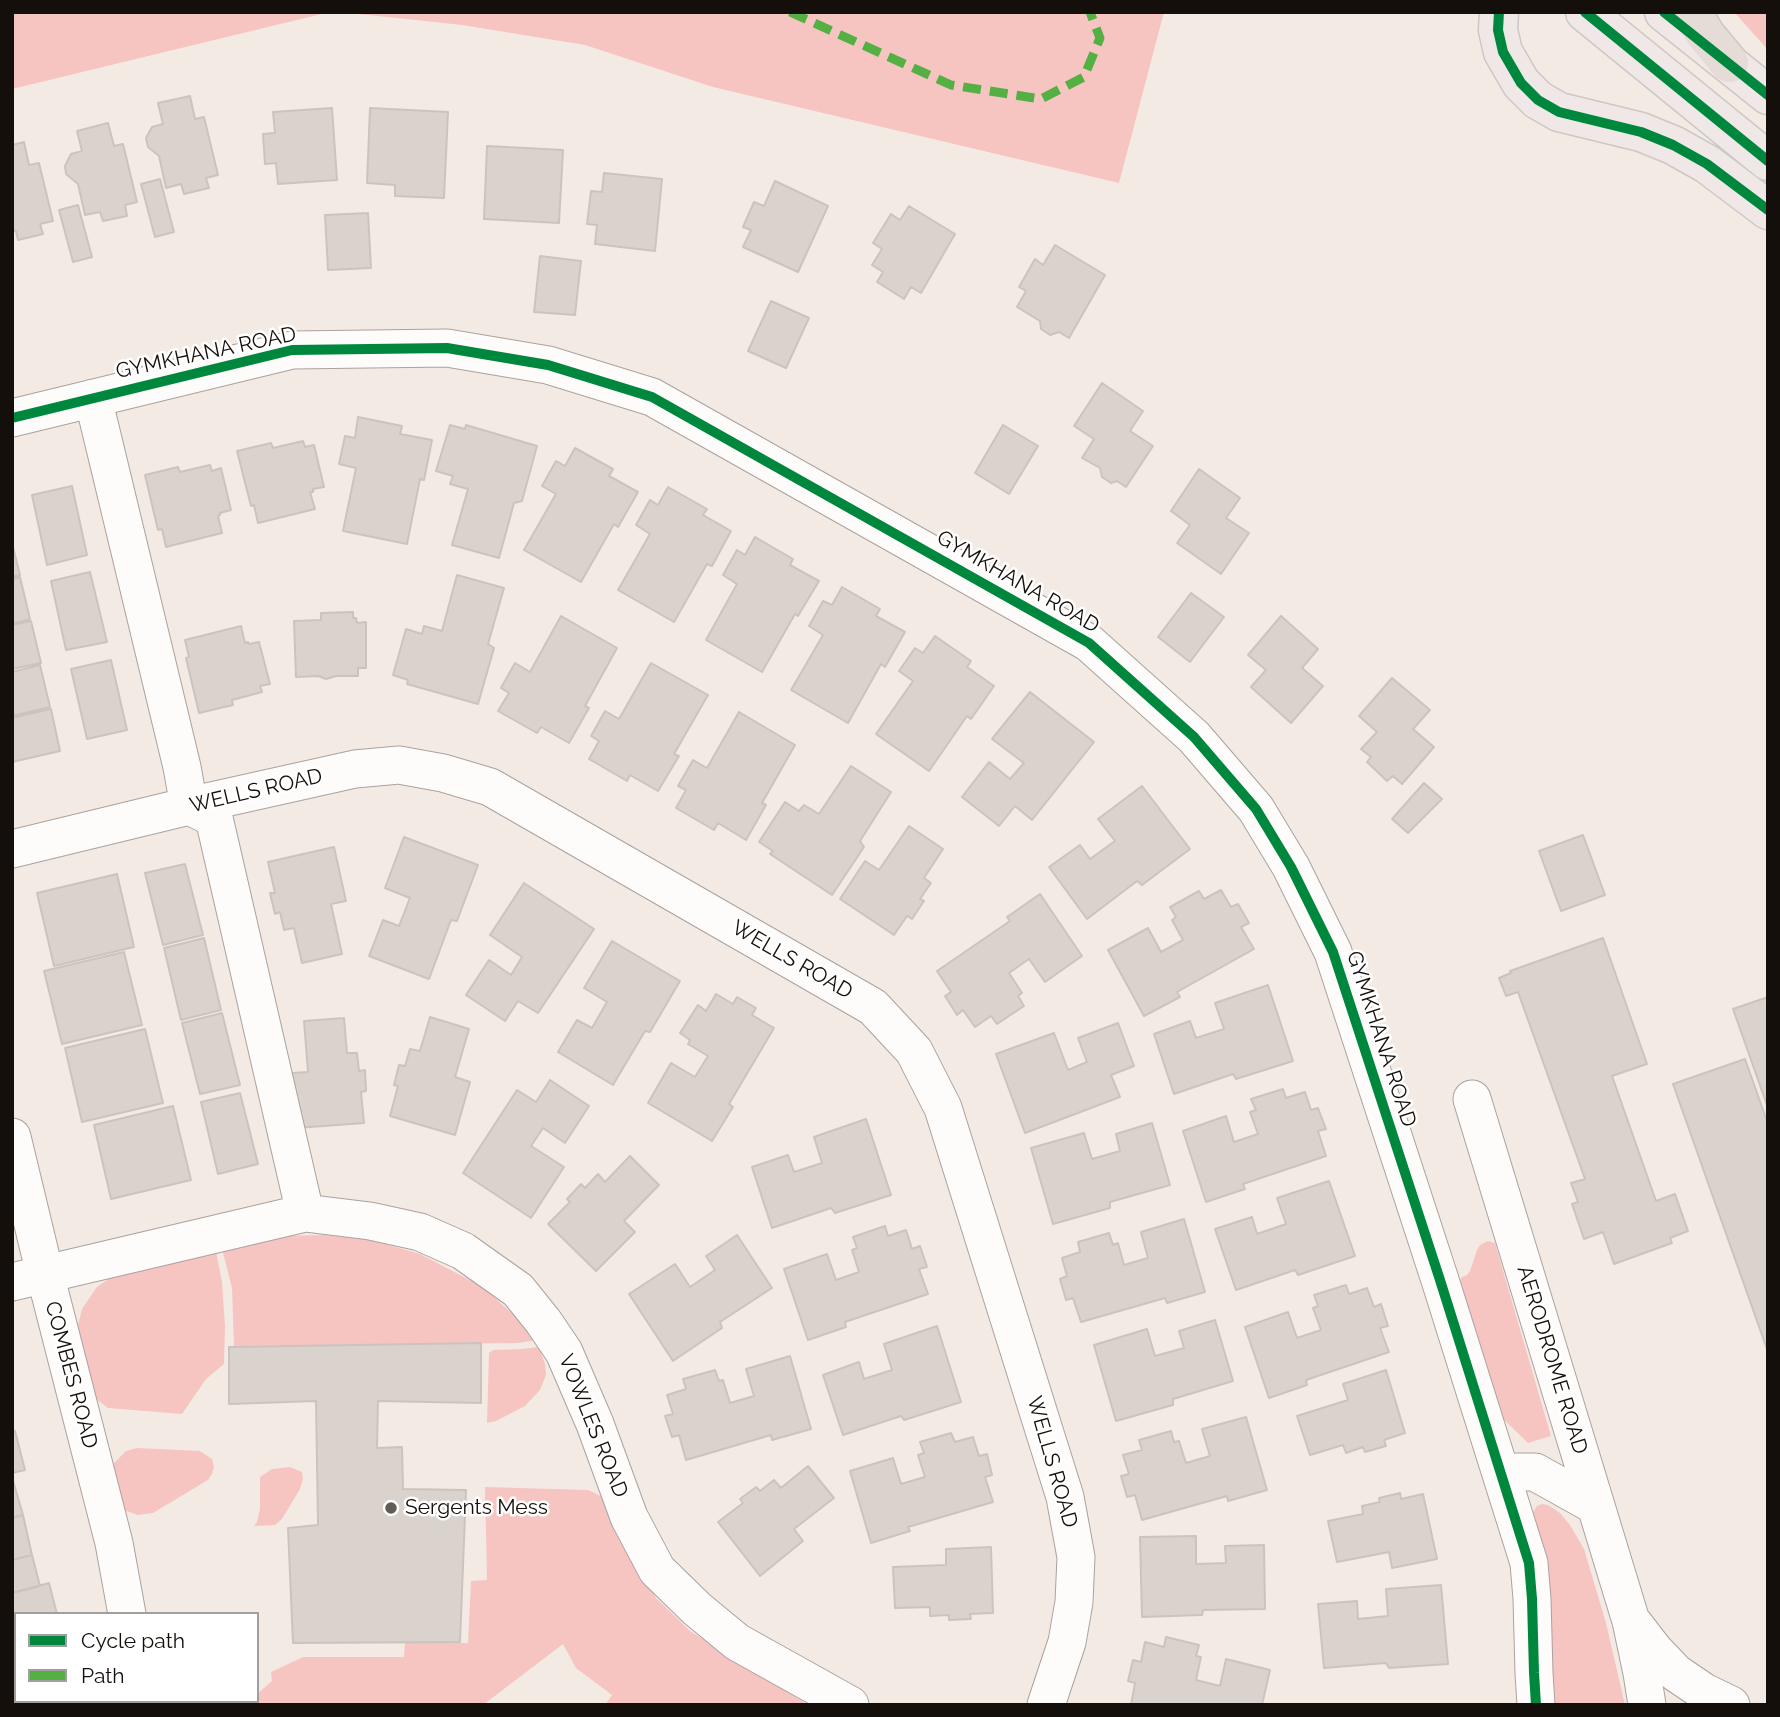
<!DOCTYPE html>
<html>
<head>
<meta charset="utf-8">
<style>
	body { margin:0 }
	#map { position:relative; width:1780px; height:1717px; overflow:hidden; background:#f4eae4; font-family:Raleway,sans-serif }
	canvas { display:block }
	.frame { position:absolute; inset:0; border:14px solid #140f0b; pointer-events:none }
	.legend { position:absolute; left:14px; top:1612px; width:245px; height:91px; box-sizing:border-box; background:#fff; border:2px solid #a19f9d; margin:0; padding:9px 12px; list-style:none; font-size:21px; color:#140f0b }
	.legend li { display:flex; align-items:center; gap:14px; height:35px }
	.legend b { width:35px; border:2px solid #a19f9d }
</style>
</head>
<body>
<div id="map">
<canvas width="1780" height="1717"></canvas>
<div class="frame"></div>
<ul class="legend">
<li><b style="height:9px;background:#00873e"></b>Cycle path</li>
<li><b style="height:9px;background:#55b044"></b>Path</li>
</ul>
</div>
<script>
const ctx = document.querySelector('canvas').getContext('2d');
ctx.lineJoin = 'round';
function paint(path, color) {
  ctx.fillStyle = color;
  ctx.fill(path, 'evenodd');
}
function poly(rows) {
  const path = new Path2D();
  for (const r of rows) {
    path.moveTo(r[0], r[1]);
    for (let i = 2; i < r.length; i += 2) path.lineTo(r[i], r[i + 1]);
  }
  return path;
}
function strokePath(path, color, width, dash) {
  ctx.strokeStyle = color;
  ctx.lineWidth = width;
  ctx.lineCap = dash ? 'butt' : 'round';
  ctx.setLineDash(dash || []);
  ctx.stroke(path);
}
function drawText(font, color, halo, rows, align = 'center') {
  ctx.font = font + ' Raleway,sans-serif';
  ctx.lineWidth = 5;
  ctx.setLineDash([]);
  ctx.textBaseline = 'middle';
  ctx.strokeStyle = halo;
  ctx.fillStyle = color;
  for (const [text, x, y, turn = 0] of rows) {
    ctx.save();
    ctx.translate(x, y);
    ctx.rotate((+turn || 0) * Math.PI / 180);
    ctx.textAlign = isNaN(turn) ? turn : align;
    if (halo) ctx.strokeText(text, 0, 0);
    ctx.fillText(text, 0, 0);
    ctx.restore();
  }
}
paint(poly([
	[12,12,330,12,12,89],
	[340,12,1164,12,1119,183,713,87,585,45,462,25],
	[1734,12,1768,12,1768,50],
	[324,1235,364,1238,420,1254,483,1287,529,1329,537,1340,518,1343,234,1346,232,1288,222,1249,275,1236],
	[1488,1241,1495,1243,1551,1436,1528,1443,1495,1411,1457,1285,1462,1277,1467,1275,1470,1271,1477,1250,1480,1245],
	[216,1251,222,1282,225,1326,224,1364,206,1379,182,1414,108,1408,100,1402,94,1397,77,1329,82,1309,97,1287,113,1276],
	[539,1347,545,1364,546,1375,540,1390,525,1406,496,1421,487,1423,489,1353,493,1350,521,1349],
	[137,1448,200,1451,212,1459,214,1467,212,1474,208,1480,153,1513,138,1515,126,1511,117,1504,112,1465,126,1451],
	[290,1467,302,1472,303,1479,300,1489,282,1519,275,1525,254,1526,257,1522,260,1509,260,1477,272,1469],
	[485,1487,588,1490,603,1497,629,1550,656,1598,690,1631,808,1705,605,1705,612,1695,576,1668,563,1644,483,1705,252,1705,252,1701,257,1701,257,1694,272,1681,271,1672,303,1657,404,1657,405,1642,468,1643,471,1581,487,1580],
	[1542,1504,1548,1505,1560,1513,1570,1525,1584,1549,1606,1623,1625,1705,1555,1705,1544,1670,1532,1514,1537,1506]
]), '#f6c5c1');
const building = poly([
	[190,96,195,119,204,117,218,175,206,178,209,188,184,194,181,184,166,188,159,156,148,147,146,138,152,127,163,124,158,103,190,96],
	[332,108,337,180,278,184,276,163,265,164,263,134,275,133,273,112,332,108],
	[370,108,448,112,444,198,395,196,395,185,367,183,370,108],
	[108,123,114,146,123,144,137,202,125,205,127,216,103,221,100,212,85,215,78,184,66,174,65,166,71,154,82,151,77,131,108,123],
	[24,142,29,165,39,163,53,221,40,224,43,234,18,240,16,231,12,231,12,145,24,142],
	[487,146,563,150,559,223,484,219,487,146],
	[604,173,662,179,655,251,595,244,597,225,587,224,591,191,602,192,604,173],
	[160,179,174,232,155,237,141,184,160,179],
	[775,181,828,206,798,272,743,247,751,230,743,227,754,202,764,206,775,181],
	[78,205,92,257,73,262,59,210,78,205],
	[909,206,955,234,921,293,911,287,904,299,877,282,883,272,872,265,882,249,873,243,891,214,900,220,909,206],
	[368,213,371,268,328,270,325,215,368,213],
	[1055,245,1105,275,1069,338,1059,332,1050,335,1041,329,1040,321,1017,307,1026,291,1019,287,1035,259,1043,265,1055,245],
	[540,256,581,261,575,315,534,312,540,256],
	[771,301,809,318,786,368,748,351,771,301],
	[1102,383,1143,411,1130,431,1153,446,1126,487,1117,481,1111,483,1102,477,1100,468,1082,458,1094,439,1074,426,1102,383],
	[358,417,402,426,400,434,432,440,424,480,420,479,407,544,343,531,356,468,339,464,345,436,355,438,358,417],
	[450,425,465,429,466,425,537,446,522,501,514,503,499,558,452,545,468,489,450,484,453,476,436,471,450,425],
	[1003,425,1038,446,1009,494,975,473,1003,425],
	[303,441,305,447,314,445,324,487,313,489,313,492,310,492,315,509,258,523,254,505,251,506,237,451,271,443,273,448,303,441],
	[575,448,613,469,609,476,638,492,618,527,614,524,581,582,524,550,556,494,542,486,556,461,565,466,575,448],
	[210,465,212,471,221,468,231,510,220,513,220,515,218,516,222,533,166,547,162,529,158,530,145,475,178,467,180,472,210,465],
	[1199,469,1240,498,1226,518,1249,533,1221,574,1177,543,1190,525,1171,511,1199,469],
	[72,486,87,555,47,565,32,495,72,486],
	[668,487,707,509,703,515,731,531,712,566,707,564,674,622,618,590,650,534,636,525,650,500,658,505,668,487],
	[755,537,793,559,790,565,819,581,798,616,795,614,762,672,706,640,737,584,723,575,737,550,745,555,755,537],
	[12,543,20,575,12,577,12,543],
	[90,572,107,642,66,650,51,581,90,572],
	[457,575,504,588,488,644,494,648,478,704,407,684,408,680,393,675,406,629,422,634,424,626,442,631,457,575],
	[20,577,30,619,12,624,12,579,20,577],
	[842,587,880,609,876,616,905,632,885,667,881,664,848,723,791,690,823,635,809,626,823,601,832,605,842,587],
	[1191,593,1224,617,1190,662,1158,637,1191,593],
	[353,612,353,618,356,618,357,623,366,622,366,668,358,668,358,676,336,676,326,679,318,676,296,677,294,621,321,620,321,613,353,612],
	[561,616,617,648,585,706,589,708,569,743,541,727,537,733,498,711,509,693,501,688,515,663,530,672,561,616],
	[1281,616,1318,649,1302,668,1323,686,1291,723,1251,687,1266,670,1248,655,1281,616],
	[31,621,41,663,12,669,12,625,31,621],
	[241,626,245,643,248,642,249,644,259,642,270,684,260,686,262,692,232,700,233,705,199,713,186,658,189,657,185,640,241,626],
	[935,636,971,661,967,667,994,686,971,719,967,716,929,771,876,734,913,681,899,671,915,648,923,653,935,636],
	[111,660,127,730,87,739,71,669,111,660],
	[651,663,708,695,674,754,679,756,658,791,630,775,627,781,589,759,599,741,591,736,605,711,619,719,651,663],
	[40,665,50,707,12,716,12,672,40,665],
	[1392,678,1430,710,1413,729,1434,747,1402,784,1393,776,1387,781,1367,762,1371,757,1361,749,1377,732,1359,716,1392,678],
	[1030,692,1094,742,1032,820,1015,806,999,826,962,797,989,762,1010,779,1024,763,992,739,1030,692],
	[51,709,60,751,12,762,12,718,51,709],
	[739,712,795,745,762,803,766,805,746,840,718,823,714,830,676,808,686,790,678,786,693,760,707,768,739,712],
	[851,766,891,792,860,841,864,847,832,895,770,854,773,851,759,842,785,802,799,811,804,805,819,814,851,766],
	[1424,783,1442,799,1408,833,1392,819,1424,783],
	[1142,786,1190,849,1142,885,1137,881,1087,919,1049,867,1080,845,1090,859,1115,841,1098,819,1142,786],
	[909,826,943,849,924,878,931,883,920,899,924,901,912,919,907,916,894,935,840,899,865,861,879,870,909,826],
	[1583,835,1605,895,1561,911,1539,851,1583,835],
	[404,837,478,865,457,921,451,920,429,979,369,956,383,920,399,926,410,898,385,888,404,837],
	[334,847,346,901,331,904,342,954,302,963,294,928,284,930,280,912,275,914,270,893,275,893,268,862,334,847],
	[185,864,203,935,163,945,145,873,185,864],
	[117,874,134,947,54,966,37,893,117,874],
	[524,883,594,929,538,1013,518,1001,505,1021,466,995,489,960,511,975,522,957,490,935,524,883],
	[1221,890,1231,907,1238,904,1249,923,1241,927,1254,949,1177,992,1180,997,1144,1016,1108,950,1148,928,1161,952,1183,940,1172,920,1176,917,1170,907,1199,891,1204,899,1221,890],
	[1040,894,1082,956,1045,982,1029,959,1009,973,1022,993,1018,996,1024,1006,997,1024,991,1016,975,1027,963,1010,957,1015,945,996,951,992,937,971,1010,921,1007,917,1040,894],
	[204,938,221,1010,181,1020,164,948,204,938],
	[1603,938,1647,1064,1612,1076,1656,1201,1675,1194,1688,1231,1670,1238,1672,1243,1614,1264,1603,1232,1584,1239,1572,1204,1578,1202,1571,1183,1585,1179,1518,992,1506,996,1499,978,1511,973,1510,971,1603,938],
	[612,941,680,981,650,1032,645,1031,613,1085,558,1052,577,1020,592,1028,607,1002,584,988,612,941],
	[124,952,142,1025,62,1044,44,971,124,952],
	[1268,985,1293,1061,1236,1079,1233,1074,1174,1094,1154,1034,1190,1021,1196,1038,1224,1029,1215,1003,1268,985],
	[716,994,733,1004,737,997,756,1008,752,1015,774,1028,729,1104,733,1107,712,1141,648,1103,671,1063,695,1077,708,1056,688,1044,690,1040,680,1033,698,1005,706,1011,716,994],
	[1768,997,1768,1108,1733,1009,1768,997],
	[222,1013,240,1085,200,1094,182,1023,222,1013],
	[430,1017,469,1029,455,1077,470,1082,455,1135,390,1116,398,1086,394,1085,399,1065,405,1066,410,1049,420,1051,430,1017],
	[344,1018,347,1053,357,1053,359,1071,365,1070,366,1091,361,1092,364,1123,297,1128,292,1073,308,1072,304,1021,344,1018],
	[1118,1023,1134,1066,1111,1075,1120,1097,1025,1133,996,1054,1054,1033,1068,1070,1087,1062,1078,1038,1118,1023],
	[145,1029,163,1103,82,1122,65,1048,145,1029],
	[1745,1059,1768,1124,1768,1352,1673,1084,1745,1059],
	[550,1080,589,1106,565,1143,543,1128,531,1146,564,1167,531,1218,463,1173,517,1090,536,1102,550,1080],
	[1283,1089,1286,1098,1305,1092,1311,1110,1318,1108,1326,1129,1318,1131,1326,1156,1243,1184,1245,1189,1206,1202,1183,1131,1226,1116,1234,1142,1258,1134,1250,1112,1256,1110,1251,1099,1283,1089],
	[240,1093,258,1164,218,1174,201,1102,240,1093],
	[173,1106,191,1180,111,1199,94,1125,173,1106],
	[866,1119,891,1195,835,1213,831,1208,772,1228,752,1167,788,1155,794,1172,822,1163,814,1137,866,1119],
	[1152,1123,1170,1185,1110,1202,1110,1208,1053,1224,1031,1148,1084,1133,1092,1159,1120,1151,1116,1134,1152,1123],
	[630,1156,659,1185,624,1221,635,1232,596,1271,548,1224,570,1202,567,1199,581,1184,585,1188,598,1174,605,1182,630,1156],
	[1329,1181,1355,1256,1298,1275,1295,1270,1236,1290,1215,1229,1252,1217,1257,1234,1286,1224,1277,1198,1329,1181],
	[1184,1219,1205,1292,1167,1303,1165,1298,1081,1322,1073,1298,1066,1300,1060,1279,1067,1276,1062,1258,1080,1252,1078,1242,1109,1233,1113,1245,1118,1243,1124,1265,1148,1258,1141,1232,1184,1219],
	[885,1226,888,1236,906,1230,912,1249,920,1246,927,1267,919,1269,928,1294,845,1322,846,1327,808,1340,784,1269,827,1254,836,1280,859,1272,852,1250,857,1248,853,1237,885,1226],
	[737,1235,772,1288,720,1322,722,1328,673,1361,629,1294,675,1264,690,1287,715,1270,706,1256,737,1235],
	[1346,1285,1349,1294,1367,1288,1374,1307,1381,1304,1388,1326,1380,1328,1389,1352,1306,1380,1307,1385,1269,1398,1245,1327,1288,1312,1297,1338,1321,1330,1313,1308,1318,1306,1314,1295,1346,1285],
	[1215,1320,1233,1381,1173,1399,1173,1405,1116,1421,1094,1345,1147,1329,1155,1356,1184,1348,1179,1331,1215,1320],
	[937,1326,961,1402,904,1420,901,1416,843,1435,823,1375,859,1362,864,1379,892,1370,884,1344,937,1326],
	[481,1343,481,1403,378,1401,377,1448,402,1447,403,1489,466,1490,460,1642,293,1643,288,1528,318,1525,316,1401,229,1404,229,1347,481,1343],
	[790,1356,811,1429,772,1440,771,1435,686,1460,679,1435,672,1437,665,1416,673,1414,667,1395,686,1389,683,1379,715,1370,719,1381,723,1380,730,1403,754,1396,746,1369,790,1356],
	[1386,1370,1405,1433,1384,1440,1386,1446,1365,1452,1363,1447,1346,1453,1343,1445,1310,1455,1297,1416,1348,1400,1343,1384,1386,1370],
	[1246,1417,1267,1490,1228,1501,1227,1496,1142,1520,1135,1495,1127,1497,1121,1476,1129,1474,1123,1455,1142,1450,1139,1440,1171,1431,1174,1442,1179,1441,1186,1463,1210,1456,1202,1429,1246,1417],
	[15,1431,25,1470,12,1473,12,1432,15,1431],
	[951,1433,955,1442,973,1437,979,1456,987,1454,992,1475,985,1477,993,1502,908,1527,910,1531,871,1543,850,1471,893,1458,901,1484,925,1477,918,1455,924,1453,920,1442,951,1433],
	[808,1466,834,1498,794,1529,803,1541,760,1576,718,1522,743,1503,740,1499,756,1487,760,1491,774,1480,781,1488,808,1466],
	[12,1477,23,1515,12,1518,12,1477],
	[1400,1493,1401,1499,1423,1494,1437,1559,1392,1568,1389,1552,1337,1562,1328,1521,1363,1514,1362,1506,1380,1502,1379,1498,1400,1493],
	[23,1515,32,1555,12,1560,12,1518,23,1515],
	[1196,1536,1196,1564,1226,1563,1225,1546,1264,1545,1265,1609,1203,1610,1202,1615,1142,1617,1140,1537,1196,1536],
	[991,1547,993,1613,970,1614,971,1619,949,1620,949,1615,930,1616,930,1607,895,1608,893,1567,946,1565,946,1549,991,1547],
	[32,1555,40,1586,12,1593,12,1560,32,1555],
	[49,1583,57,1614,16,1614,16,1633,12,1633,12,1593,49,1583],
	[1441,1585,1448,1664,1389,1668,1386,1663,1324,1668,1318,1604,1357,1601,1358,1619,1388,1616,1386,1589,1441,1585],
	[12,1633,16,1633,16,1673,12,1674,12,1633],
	[1166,1637,1199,1645,1196,1656,1201,1657,1196,1680,1220,1686,1226,1659,1270,1670,1262,1705,1131,1705,1135,1683,1128,1681,1133,1660,1141,1662,1145,1642,1164,1647,1166,1637],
	[16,1673,16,1701,65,1701,66,1703,59,1705,12,1705,12,1674,16,1673]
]);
paint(building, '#dad3cd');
strokePath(building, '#cbc4be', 2);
const minor = poly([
	[93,398,182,767,189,806,214,818,305,1213],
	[12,418,292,350,447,348,548,365,652,397,1089,643,1194,737,1256,809,1291,867,1333,952,1440,1280,1529,1563,1532,1599,1534,1673,1536,1705],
	[12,849,189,806,355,769,399,765,443,773,490,787,873,1007,914,1051,943,1108,1065,1497,1076,1557,1074,1602,1067,1642,1046,1705],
	[1472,1099,1631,1621,1642,1673,1647,1705],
	[12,1137,45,1274,114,1543,127,1614],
	[12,1282,305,1213,370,1221,420,1232,463,1251,518,1290,543,1321,564,1352,595,1424,629,1517,657,1570,697,1609,737,1642,850,1705],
	[1503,1476,1516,1472,1535,1472,1596,1506],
	[1634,1624,1654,1650,1676,1673,1704,1692,1731,1705],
	[144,1701,145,1705]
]);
const major = poly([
	[1499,12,1498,30,1503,52,1521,83,1538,100,1559,112,1641,132,1673,145,1707,164,1768,210],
	[1585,12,1768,161],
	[1664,12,1768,95]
]);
const highway = poly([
	[1692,12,1705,34,1729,63]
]);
strokePath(minor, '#aaa29e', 39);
strokePath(major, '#ccc8c5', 41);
strokePath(highway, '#ccc8c5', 41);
strokePath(minor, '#fdfcfb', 37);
strokePath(major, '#f0e8e6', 38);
strokePath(highway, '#e6dcd7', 38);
strokePath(poly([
	[790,12,951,85,1041,99,1084,77,1100,38,1090,12]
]), '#55b044', 9, [18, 9]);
strokePath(poly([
	[1499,12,1498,30,1503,52,1521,83,1538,100,1559,112,1641,132,1673,145,1707,164,1768,210],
	[1585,12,1768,161],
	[1664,12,1768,95],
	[12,418,292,350,447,348,548,365,652,397,1089,643,1194,737,1256,809,1291,867,1333,952,1440,1280,1529,1563,1532,1599,1534,1673,1536,1705]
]), '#00873e', 10);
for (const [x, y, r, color] of [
	[391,1508,7,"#625c57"]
]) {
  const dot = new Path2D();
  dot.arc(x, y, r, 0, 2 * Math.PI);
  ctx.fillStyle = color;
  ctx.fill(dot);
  strokePath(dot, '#fff', 2.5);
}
drawText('21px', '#140f0b', '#fff', [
	["GYMKHANA ROAD",206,353,-12],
	["GYMKHANA ROAD",1018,582,30],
	["WELLS ROAD",256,791,-13],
	["WELLS ROAD",792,960,30],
	["GYMKHANA ROAD",1381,1039,72],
	["AERODROME ROAD",1552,1360,73],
	["COMBES ROAD",71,1375,75],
	["VOWLES ROAD",593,1426,68],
	["WELLS ROAD",1052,1462,74]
]);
drawText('21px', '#140f0b', '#fff', [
	["Sergents Mess",405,1508]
], 'left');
</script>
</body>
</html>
